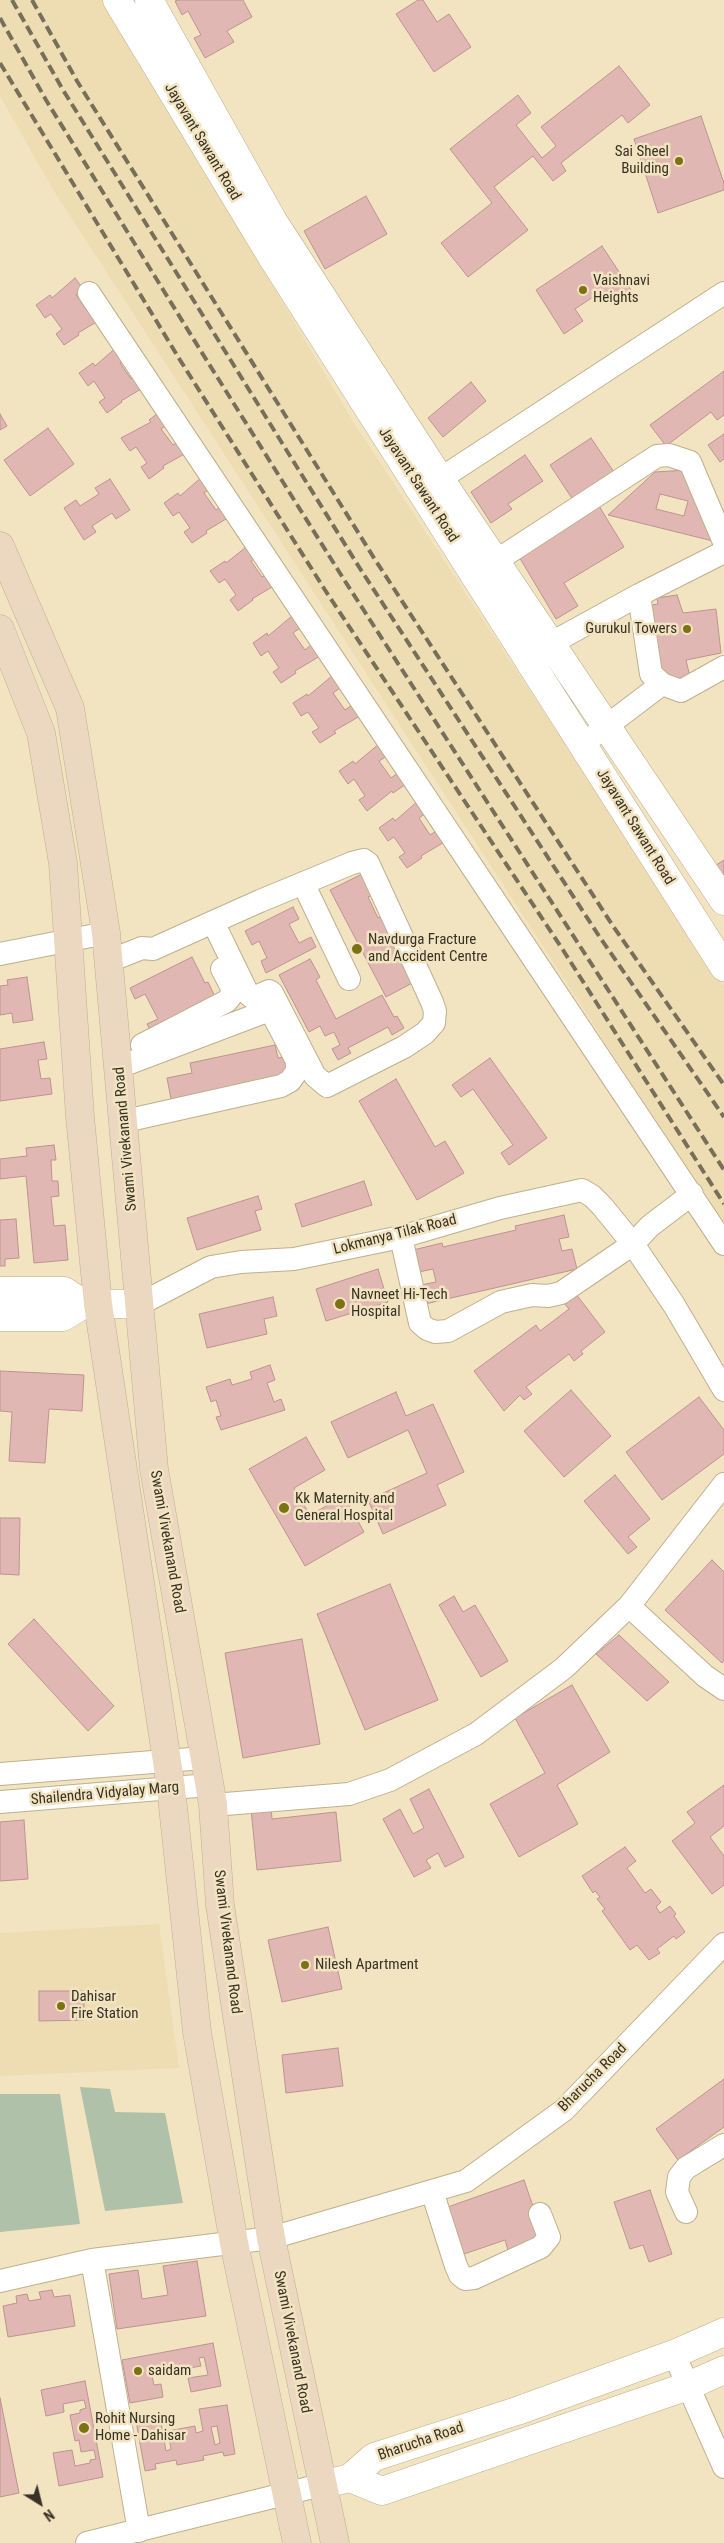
<!DOCTYPE html>
<html>
<head>
<meta charset="utf-8">
<style>
	body { margin:0 }
	#map { position:relative; width:724px; height:2543px; overflow:hidden; background:#f2e4c1; font-family:"Roboto Condensed",sans-serif }
	canvas { display:block }
	.north { position:absolute; left:15px; top:2478px; width:50px; height:50px; -webkit-text-stroke:4px #f2e4c1; paint-order:stroke; rotate:144deg; font-size:14px; font-weight:700; line-height:20px; text-align:center; color:#383225 }
	.north::after { content:''; display:block; margin:auto; width:18px; height:22px; background:#383225; clip-path:polygon(50% 0,100% 100%,50% 72%,0 100%) }
</style>
</head>
<body>
<div id="map">
<canvas width="724" height="2543"></canvas>
<div class="north">N</div>
</div>
<script>
const ctx = document.querySelector('canvas').getContext('2d');
ctx.lineJoin = 'round';
function paint(path, color) {
  ctx.fillStyle = color;
  ctx.fill(path, 'evenodd');
}
function poly(rows) {
  const path = new Path2D();
  for (const r of rows) {
    path.moveTo(r[0], r[1]);
    for (let i = 2; i < r.length; i += 2) path.lineTo(r[i], r[i + 1]);
  }
  return path;
}
function strokePath(path, color, width, dash) {
  ctx.strokeStyle = color;
  ctx.lineWidth = width;
  ctx.lineCap = dash ? 'butt' : 'round';
  ctx.setLineDash(dash || []);
  ctx.stroke(path);
}
function drawText(font, color, halo, rows, align = 'center') {
  ctx.font = font + ' "Roboto Condensed",sans-serif';
  ctx.lineWidth = 5;
  ctx.setLineDash([]);
  ctx.textBaseline = 'middle';
  ctx.strokeStyle = halo;
  ctx.fillStyle = color;
  for (const [text, x, y, turn = 0] of rows) {
    ctx.save();
    ctx.translate(x, y);
    ctx.rotate((+turn || 0) * Math.PI / 180);
    ctx.textAlign = isNaN(turn) ? turn : align;
    if (halo) ctx.strokeText(text, 0, 0);
    ctx.fillText(text, 0, 0);
    ctx.restore();
  }
}
paint(poly([
	[0,0,104,0,352,420,724,986,724,1226,52,188,0,96],
	[159,1924,179,2068,0,2076,0,1933]
]), '#eeddb2');
paint(poly([
	[80,2087,110,2089,115,2112,165,2113,183,2203,105,2211],
	[0,2094,60,2094,80,2224,0,2232]
]), '#afc1a8');
const building = poly([
	[178,0,243,0,252,17,227,31,234,42,205,58,194,38,201,35,188,11,182,15,175,1,178,0],
	[418,0,423,0,437,22,449,14,471,47,434,72,396,14,418,0],
	[619,66,650,105,628,123,622,115,561,163,566,171,553,181,533,156,494,187,528,230,468,277,441,243,492,203,450,149,518,95,531,113,516,125,542,158,556,146,541,127,619,66],
	[701,116,724,183,724,190,658,213,634,139,701,116],
	[366,196,387,234,325,269,304,231,366,196],
	[602,246,631,290,610,304,602,291,575,309,583,321,564,334,536,290,602,246],
	[75,278,84,290,76,295,88,312,95,307,103,318,78,333,79,335,64,345,56,334,62,329,51,314,45,318,36,305,50,295,52,298,75,278],
	[118,346,127,358,120,363,131,379,138,375,146,386,121,401,122,402,107,413,99,402,105,398,94,381,88,386,79,373,93,363,95,366,118,346],
	[724,371,724,415,717,420,711,412,666,446,650,425,724,371],
	[471,382,486,401,443,437,428,418,471,382],
	[161,411,169,423,161,429,173,445,180,440,188,452,163,466,164,468,149,479,141,467,147,463,136,447,130,451,121,438,151,422,149,420,161,411],
	[0,414,7,426,0,430,0,414],
	[48,428,74,464,30,496,4,460,48,428],
	[724,434,724,459,720,462,708,445,724,434],
	[591,438,614,472,573,500,550,465,591,438],
	[525,455,543,481,508,504,512,509,491,523,471,492,525,455],
	[688,470,717,542,608,515,655,472,688,470],
	[660,494,688,501,684,516,656,509,660,494],
	[203,476,211,488,204,493,216,510,223,505,231,516,206,531,207,533,192,543,184,532,190,528,179,512,173,516,164,503,178,493,180,496,203,476],
	[110,479,130,510,116,519,112,513,92,526,96,532,84,540,64,508,76,500,80,506,99,494,95,488,110,479],
	[599,506,624,547,564,583,578,606,556,619,518,555,599,506],
	[250,544,258,556,251,561,262,577,270,572,277,584,252,599,253,600,238,611,230,600,236,595,225,579,219,583,210,571,225,561,226,563,250,544],
	[677,595,683,613,716,609,721,653,686,660,690,677,669,680,659,674,652,605,658,604,657,598,677,595],
	[292,616,300,628,293,633,305,650,312,644,320,656,295,671,296,673,281,683,273,672,279,668,268,651,261,656,253,643,267,633,268,636,292,616],
	[332,676,340,688,333,693,345,710,352,705,360,716,334,731,336,733,320,743,312,732,319,728,308,712,301,716,293,703,307,694,308,696,332,676],
	[379,744,387,756,379,761,391,778,398,773,406,784,393,793,392,791,367,811,359,800,365,796,354,779,348,784,339,771,353,761,355,764,379,744],
	[418,801,426,813,419,818,430,835,438,830,446,841,421,856,422,858,407,868,399,857,405,853,394,837,388,841,379,828,393,818,395,821,418,801],
	[724,860,724,882,713,867,724,860],
	[362,874,373,895,368,897,378,918,383,915,418,980,386,997,330,890,362,874],
	[293,907,299,919,289,924,299,943,311,937,316,947,266,973,261,961,267,958,259,941,252,945,245,931,293,907],
	[192,957,205,983,208,982,218,1003,153,1036,147,1024,158,1019,145,994,135,999,130,988,192,957],
	[310,959,320,977,316,980,336,1019,382,995,394,1017,397,1016,404,1028,392,1035,388,1027,348,1048,351,1053,338,1060,332,1049,340,1045,334,1032,325,1036,320,1026,309,1032,279,975,310,959],
	[27,977,33,1020,13,1023,12,1013,0,1015,0,986,8,985,7,980,27,977],
	[44,1042,47,1059,38,1060,41,1079,50,1078,52,1094,0,1101,0,1049,44,1042],
	[275,1045,278,1058,285,1057,289,1075,171,1099,167,1078,192,1073,190,1063,275,1045],
	[490,1058,547,1138,509,1165,501,1153,513,1145,473,1089,461,1097,452,1085,490,1058],
	[396,1079,435,1147,445,1141,464,1173,417,1200,359,1101,396,1079],
	[54,1145,56,1160,51,1160,52,1181,58,1181,59,1196,51,1197,54,1226,65,1225,68,1260,34,1263,26,1176,0,1179,0,1159,27,1156,26,1148,54,1145],
	[364,1181,372,1205,302,1227,295,1204,364,1181],
	[258,1196,262,1209,255,1211,261,1230,197,1250,187,1218,258,1196],
	[564,1215,569,1237,559,1239,562,1251,572,1249,577,1269,425,1304,421,1285,436,1282,433,1269,414,1273,409,1251,442,1243,443,1247,516,1230,515,1226,564,1215],
	[16,1219,19,1258,5,1259,5,1266,0,1266,0,1220,16,1219],
	[378,1269,388,1302,326,1321,316,1289,378,1269],
	[576,1294,605,1332,581,1351,583,1354,574,1361,569,1354,526,1387,532,1394,524,1400,520,1395,504,1411,474,1371,536,1325,540,1331,569,1309,564,1303,576,1294],
	[273,1297,277,1316,264,1319,267,1334,207,1348,199,1314,273,1297],
	[270,1365,275,1380,267,1383,274,1402,281,1399,285,1410,221,1430,216,1417,221,1416,216,1400,211,1402,206,1387,230,1379,232,1385,252,1379,250,1372,270,1365],
	[0,1371,84,1375,82,1411,49,1409,45,1463,9,1461,12,1412,0,1411,0,1371],
	[571,1390,611,1436,564,1477,524,1431,571,1390],
	[396,1392,406,1416,433,1404,464,1472,437,1485,446,1505,383,1534,368,1500,427,1473,408,1430,348,1458,331,1422,396,1392],
	[699,1397,724,1430,724,1454,662,1500,626,1452,699,1397],
	[306,1437,325,1470,294,1488,310,1515,344,1496,364,1532,305,1566,249,1469,306,1437],
	[615,1475,650,1519,628,1537,637,1547,628,1554,584,1501,615,1475],
	[0,1518,20,1518,19,1575,0,1574,0,1518],
	[712,1560,724,1572,724,1660,722,1663,665,1610,712,1560],
	[390,1584,438,1700,365,1730,317,1614,390,1584],
	[454,1596,463,1612,475,1605,508,1661,481,1677,439,1605,454,1596],
	[34,1619,114,1706,88,1731,8,1644,34,1619],
	[619,1635,669,1682,647,1701,596,1654,619,1635],
	[302,1639,320,1744,243,1758,225,1653,302,1639],
	[572,1685,610,1752,557,1785,578,1824,519,1857,490,1804,545,1773,515,1718,572,1685],
	[724,1785,724,1826,710,1837,724,1856,724,1885,712,1894,672,1841,695,1823,687,1812,724,1785],
	[429,1789,464,1857,445,1867,438,1853,426,1860,431,1868,414,1877,383,1819,400,1809,413,1834,424,1828,410,1799,429,1789],
	[271,1807,272,1819,336,1812,341,1861,257,1870,251,1809,271,1807],
	[24,1820,28,1879,0,1881,0,1822,24,1820],
	[625,1847,636,1861,627,1868,645,1893,651,1889,661,1902,656,1907,660,1913,670,1906,676,1914,674,1916,685,1932,676,1939,674,1936,657,1949,660,1953,649,1960,637,1945,630,1950,602,1911,605,1909,597,1899,600,1897,595,1891,593,1893,582,1876,625,1847],
	[328,1927,342,1989,282,2002,268,1940,328,1927],
	[39,1991,84,1991,84,2020,39,2021,39,1991],
	[338,2048,343,2086,286,2093,282,2055,338,2048],
	[724,2079,724,2127,678,2160,656,2129,724,2079],
	[524,2180,536,2215,539,2239,508,2250,505,2240,461,2255,445,2208,524,2180],
	[650,2190,672,2254,649,2262,643,2245,630,2249,614,2202,650,2190],
	[197,2261,206,2316,117,2329,109,2274,138,2270,142,2299,168,2295,163,2266,197,2261],
	[52,2290,54,2297,70,2295,75,2326,8,2337,3,2306,17,2303,16,2296,27,2294,29,2301,41,2299,39,2292,52,2290],
	[213,2343,221,2386,191,2392,188,2378,208,2375,204,2357,199,2358,201,2366,156,2374,155,2367,150,2367,154,2385,161,2384,163,2397,130,2403,122,2360,213,2343],
	[85,2381,103,2477,59,2486,53,2453,72,2450,75,2466,90,2463,90,2460,96,2459,94,2450,81,2452,79,2440,75,2441,70,2415,80,2413,80,2410,86,2408,84,2400,63,2404,64,2412,46,2416,41,2390,85,2381],
	[0,2398,19,2493,0,2497,0,2398],
	[227,2405,235,2454,224,2456,223,2452,203,2456,204,2460,177,2465,176,2460,155,2464,156,2469,145,2471,136,2421,160,2417,166,2451,171,2449,168,2431,195,2426,196,2433,203,2431,199,2409,227,2405],
	[217,2426,220,2443,215,2445,211,2427,217,2426]
]);
paint(building, '#e1b7b4');
strokePath(building, '#bc9391', 1);
const minor = poly([
	[89,293,724,1244],
	[440,479,724,293],
	[482,570,657,456,669,455,690,462,724,542],
	[639,595,651,674,662,684,681,691,724,667],
	[537,651,639,595,724,552],
	[583,744,662,684],
	[303,883,349,979],
	[0,954,106,933],
	[109,961,142,948,153,949,213,922,260,901,352,863,364,860,368,863,432,1002,435,1011,434,1023,425,1033,404,1047,327,1086,315,1076,272,993,269,991,253,998,248,994,213,922],
	[142,1045,227,1001,231,996,232,988,222,969],
	[119,1067,267,1011,274,1017,297,1061,297,1071,290,1081,281,1086,125,1121],
	[401,1237,420,1323,427,1329,435,1332,448,1331,501,1302,532,1295,548,1296,561,1293,633,1244,650,1226,692,1194],
	[140,1304,211,1267,241,1262,294,1259,401,1237,500,1208,582,1190,592,1196,602,1206,633,1244,674,1305,724,1390],
	[629,1606,705,1676,724,1689],
	[0,1774,204,1758],
	[0,1802,209,1785],
	[213,1805,349,1794,390,1780,476,1734,564,1668,629,1606,724,1484],
	[432,2191,456,2266,460,2275,465,2279,474,2278,541,2247,549,2237,540,2214],
	[686,2212,677,2192,679,2177,686,2168,724,2145],
	[92,2260,139,2531],
	[0,2281,92,2260,271,2238,466,2181,564,2110,724,1944],
	[674,2354,724,2467],
	[87,2543,321,2485]
]);
const tertiary = poly([
	[117,0,272,257,724,967],
	[149,0,273,221,440,479,724,901],
	[0,1291,64,1291,84,1304,140,1304],
	[0,1317,63,1317,84,1304],
	[350,2478,382,2491,688,2386,724,2370],
	[321,2485,350,2478,374,2457,517,2411,674,2354,724,2332]
]);
const secondary = poly([
	[0,546,70,708,106,933,154,1469,213,1805,220,1905,271,2238,335,2543],
	[0,629,41,733,63,863,80,1117,98,1304,171,1788,197,2032,234,2243,297,2543]
]);
strokePath(minor, '#beb08e', 24);
strokePath(tertiary, '#beb08e', 29);
strokePath(secondary, '#beb08e', 29);
strokePath(minor, '#fff', 22);
strokePath(tertiary, '#fff', 28);
strokePath(secondary, '#ecd7c0', 28);
strokePath(poly([
	[12,0,63,90,359,567,599,936,724,1117],
	[32,0,77,81,374,558,613,926,724,1085],
	[0,18,46,100,199,348,343,578,724,1170],
	[0,63,180,360,325,590,563,950,724,1204]
]), '#786f5b', 4, [10, 5]);
for (const [x, y, r, color] of [
	[679,161,5,"#7a7214"],
	[583,290,5,"#7a7214"],
	[687,629,5,"#7a7214"],
	[357,949,6,"#7a7214"],
	[340,1304,6,"#7a7214"],
	[284,1508,6,"#7a7214"],
	[305,1965,5,"#7a7214"],
	[61,2006,5,"#7a7214"],
	[138,2371,5,"#7a7214"],
	[84,2428,6,"#7a7214"]
]) {
  const dot = new Path2D();
  dot.arc(x, y, r, 0, 2 * Math.PI);
  ctx.fillStyle = color;
  ctx.fill(dot);
  strokePath(dot, '#f2e4c1', 2);
}
drawText('15px', '#383225', '#f2e4c1', [
	["Jayavant Sawant Road",202,142,59],
	["Jayavant Sawant Road",418,485,57],
	["Jayavant Sawant Road",635,827,58],
	["Swami Vivekanand Road",126,1139,-95],
	["Lokmanya Tilak Road",395,1235,-14],
	["Swami Vivekanand Road",167,1542,80],
	["Shailendra Vidyalay Marg",105,1794,-5],
	["Swami Vivekanand Road",227,1942,83],
	["Bharucha Road",593,2078,-45],
	["Swami Vivekanand Road",292,2342,79],
	["Bharucha Road",421,2442,-19]
]);
drawText('15px', '#383225', '#f2e4c1', [
	["Sai Sheel",669,152,"right"],
	["Building",669,169,"right"],
	["Vaishnavi",593,281],
	["Heights",593,298],
	["Gurukul Towers",677,629,"right"],
	["Navdurga Fracture",368,940],
	["and Accident Centre",368,957],
	["Navneet Hi-Tech",351,1295],
	["Hospital",351,1312],
	["Kk Maternity and",295,1499],
	["General Hospital",295,1516],
	["Nilesh Apartment",315,1965],
	["Dahisar",71,1997],
	["Fire Station",71,2014],
	["saidam",148,2371],
	["Rohit Nursing",95,2419],
	["Home - Dahisar",95,2436]
], 'left');
</script>
</body>
</html>
